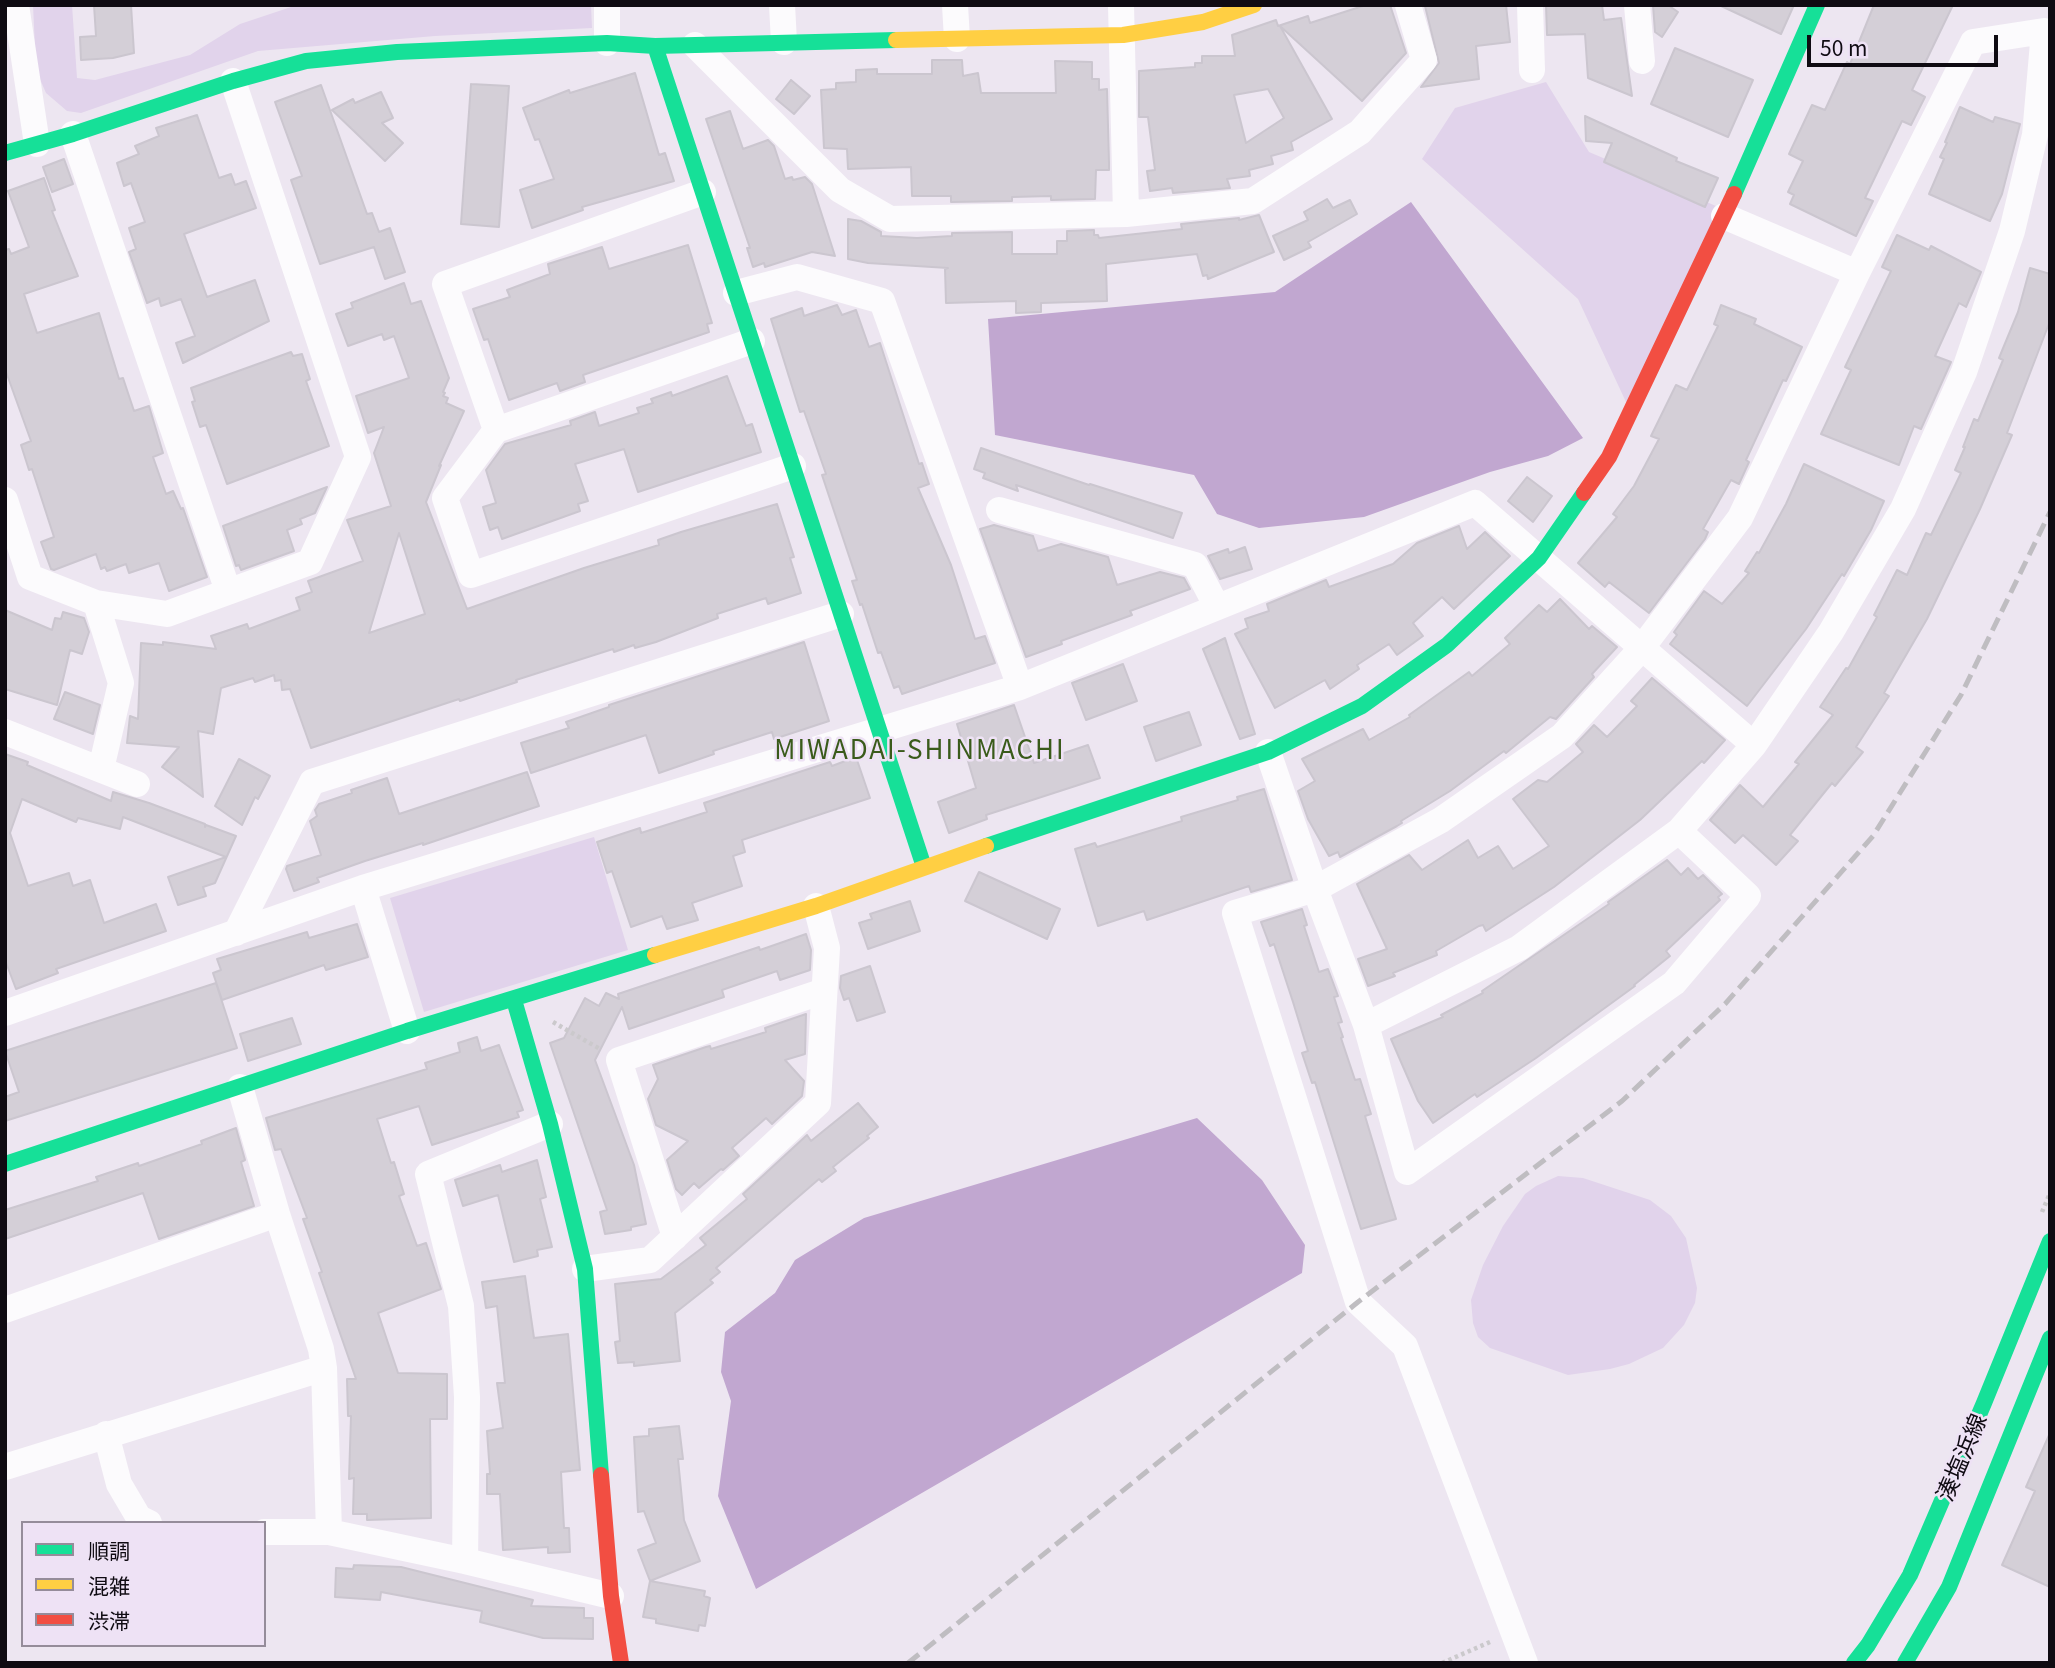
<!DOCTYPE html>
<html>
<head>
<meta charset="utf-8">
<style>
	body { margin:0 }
	#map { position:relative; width:2055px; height:1668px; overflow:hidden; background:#ede6f1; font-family:Georgia,"Noto Sans JP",serif }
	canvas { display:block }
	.frame { position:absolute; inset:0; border:7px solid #0f0b12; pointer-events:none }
	.legend { position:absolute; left:21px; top:1521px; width:245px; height:126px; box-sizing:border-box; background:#eee2f5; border:2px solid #958c9a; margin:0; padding:9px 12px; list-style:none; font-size:21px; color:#0f0b12 }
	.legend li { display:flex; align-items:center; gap:14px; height:35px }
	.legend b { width:35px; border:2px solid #958c9a }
	.scale { position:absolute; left:1807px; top:35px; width:191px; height:32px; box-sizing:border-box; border:4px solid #0f0b12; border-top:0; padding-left:9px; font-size:21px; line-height:24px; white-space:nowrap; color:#0f0b12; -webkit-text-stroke:5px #eee2f5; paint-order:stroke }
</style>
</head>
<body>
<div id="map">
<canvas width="2055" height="1668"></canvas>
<div class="frame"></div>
<ul class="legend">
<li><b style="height:9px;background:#16e098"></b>順調</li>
<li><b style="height:9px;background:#ffcf43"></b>混雑</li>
<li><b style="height:9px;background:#f24e42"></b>渋滞</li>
</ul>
<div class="scale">50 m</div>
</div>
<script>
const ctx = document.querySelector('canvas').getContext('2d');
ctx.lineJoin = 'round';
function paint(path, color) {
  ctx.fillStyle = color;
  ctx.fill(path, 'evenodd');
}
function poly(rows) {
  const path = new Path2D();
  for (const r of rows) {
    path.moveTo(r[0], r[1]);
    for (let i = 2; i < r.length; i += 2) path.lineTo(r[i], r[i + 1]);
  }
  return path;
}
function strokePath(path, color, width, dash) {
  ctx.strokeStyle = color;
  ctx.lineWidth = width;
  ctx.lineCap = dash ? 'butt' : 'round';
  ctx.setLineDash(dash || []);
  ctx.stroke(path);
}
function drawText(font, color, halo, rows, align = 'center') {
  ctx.font = font + ' Georgia,"Noto Sans JP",serif';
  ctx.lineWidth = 5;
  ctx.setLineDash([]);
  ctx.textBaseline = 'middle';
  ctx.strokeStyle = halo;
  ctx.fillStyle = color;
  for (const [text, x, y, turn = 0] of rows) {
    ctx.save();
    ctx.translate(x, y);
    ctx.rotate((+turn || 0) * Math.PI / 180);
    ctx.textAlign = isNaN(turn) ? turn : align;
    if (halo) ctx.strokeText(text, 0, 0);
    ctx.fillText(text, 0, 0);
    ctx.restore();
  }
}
paint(poly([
	[33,5,72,5,77,78,95,80,190,55,240,24,294,6,591,5,592,28,435,36,258,51,81,113,67,111,46,93,36,70],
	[1546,82,1589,152,1730,212,1633,417,1578,299,1422,159,1455,108],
	[594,837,628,950,424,1012,390,898],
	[1558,1176,1583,1178,1650,1200,1671,1216,1686,1238,1697,1288,1695,1303,1684,1325,1663,1348,1629,1364,1610,1369,1568,1375,1490,1348,1478,1337,1473,1323,1471,1300,1483,1265,1503,1226,1525,1194,1536,1186]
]), '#e1d3eb');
paint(poly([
	[1411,202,1583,438,1548,456,1490,472,1364,517,1259,528,1217,514,1194,475,995,435,988,319,1275,292],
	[1197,1118,1262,1180,1305,1245,1302,1273,756,1589,718,1496,731,1401,721,1372,725,1332,775,1293,795,1260,864,1218]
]), '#c1a7d0');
const building = poly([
	[94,5,131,5,134,53,113,58,81,60,80,37,96,36,94,5],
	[1366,5,1390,5,1406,53,1362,101,1280,26,1332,119,1291,142,1293,150,1271,156,1273,164,1249,170,1250,176,1227,179,1230,188,1173,193,1172,188,1150,191,1147,171,1155,170,1148,117,1139,117,1139,71,1195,67,1195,63,1202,63,1202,56,1235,56,1232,35,1276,20,1278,26,1308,16,1310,23,1366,5],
	[1268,89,1284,118,1246,143,1234,95,1268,89],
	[1506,5,1510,42,1476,46,1479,79,1421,87,1439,63,1425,6,1506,5],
	[1546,5,1602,5,1604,20,1621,18,1632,96,1588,78,1585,34,1547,35,1546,5],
	[1653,5,1668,5,1678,12,1662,37,1655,32,1653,5],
	[1719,5,1794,5,1781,34,1719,5],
	[1874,5,1953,5,1912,90,1925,97,1911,125,1902,121,1865,198,1873,201,1856,236,1790,204,1794,195,1788,192,1803,161,1789,154,1812,105,1825,110,1847,62,1850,64,1874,5],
	[1675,48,1753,80,1728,137,1651,104,1675,48],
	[932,60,962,60,963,76,978,73,981,93,1056,93,1055,61,1092,62,1092,79,1099,79,1099,90,1107,89,1109,163,1109,170,1096,170,1095,199,1051,200,1051,196,1012,197,1012,201,951,202,951,196,912,196,911,167,848,169,847,149,824,148,821,90,836,89,836,83,856,82,856,70,877,69,877,74,932,74,932,60],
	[635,73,659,155,665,153,674,181,582,207,583,210,532,228,520,190,554,179,539,139,535,140,523,108,569,90,570,93,635,73],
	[791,80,810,96,794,114,776,99,791,80],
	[471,84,509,86,499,227,461,224,471,84],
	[321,85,367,214,372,213,379,232,390,228,405,272,385,279,374,247,320,264,291,180,302,176,275,102,321,85],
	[381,92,393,118,382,123,403,143,385,161,332,110,353,99,355,103,381,92],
	[1960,107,1993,122,1995,117,2020,124,2002,194,1990,221,1929,194,1944,159,1940,157,1947,143,1945,142,1960,107],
	[730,111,743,149,768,140,774,146,785,179,792,177,793,180,805,177,812,184,835,256,812,252,765,267,764,263,753,267,747,248,750,248,706,119,730,111],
	[197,115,219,178,231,174,235,185,246,181,256,208,184,234,207,297,255,280,269,321,183,363,176,343,195,336,181,299,161,306,159,298,147,303,129,252,136,249,129,228,145,222,131,183,124,186,117,163,139,154,135,146,159,136,156,128,197,115],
	[1585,116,1677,158,1676,161,1718,178,1705,207,1604,162,1612,143,1586,141,1585,116],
	[64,159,73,184,52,192,43,167,64,159],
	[44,178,55,210,52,211,78,276,24,294,37,333,99,313,119,379,123,378,134,411,149,406,163,453,153,457,166,494,173,491,181,509,183,508,207,577,169,591,159,563,129,573,126,564,107,571,105,567,101,569,96,554,54,570,51,569,41,542,54,537,32,469,29,470,21,445,31,441,5,369,5,250,9,249,11,254,29,247,8,191,44,178],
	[1327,199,1333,208,1350,200,1357,214,1308,242,1311,247,1284,260,1273,236,1308,220,1304,212,1327,199],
	[1259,215,1274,252,1208,279,1207,275,1203,276,1197,254,1106,264,1107,301,1041,303,1041,312,1016,313,1016,301,946,303,945,269,948,268,868,263,848,259,848,219,861,221,881,232,881,236,917,238,952,236,952,233,1012,232,1012,254,1057,254,1057,241,1067,241,1067,231,1094,230,1094,235,1098,235,1099,238,1182,229,1181,224,1239,218,1239,220,1259,215],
	[1897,235,1929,250,1931,246,1981,272,1966,307,1959,303,1935,356,1951,362,1921,429,1914,426,1899,465,1821,434,1851,370,1845,367,1891,271,1882,267,1897,235],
	[688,245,712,323,707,324,709,332,583,375,585,382,560,391,557,383,509,400,488,339,484,340,473,309,510,297,507,290,550,274,548,264,602,247,609,269,688,245],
	[2030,268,2050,274,2050,321,2007,433,2012,435,1980,509,1927,619,1884,693,1889,696,1856,747,1863,752,1835,786,1832,783,1790,835,1798,841,1776,865,1743,835,1735,843,1710,820,1740,785,1763,807,1799,764,1795,762,1833,715,1820,707,1846,668,1848,669,1877,617,1874,615,1897,570,1907,575,1926,533,1931,535,1961,473,1955,470,1965,447,1963,447,1974,419,1978,421,2003,360,1999,358,2018,312,2030,268],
	[404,283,411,304,421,301,449,378,443,392,445,393,443,396,448,398,446,403,464,411,439,466,441,465,426,502,467,609,584,568,659,545,658,540,681,532,777,504,794,557,790,558,801,593,768,604,766,598,717,614,718,618,656,642,635,648,634,645,614,652,613,649,516,680,517,682,460,701,459,699,311,748,290,689,282,690,281,680,275,681,274,675,255,682,253,678,221,688,213,734,198,731,203,797,162,767,179,747,127,743,130,716,138,719,141,643,163,645,163,642,216,649,211,636,247,624,249,629,300,610,296,598,312,592,308,581,363,561,347,520,391,506,374,453,384,427,368,433,356,396,409,378,394,336,384,340,382,334,348,346,336,314,353,308,351,303,404,283],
	[399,533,425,614,369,633,399,533],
	[837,305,842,315,856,310,869,347,880,343,919,464,922,463,929,484,918,488,951,565,975,639,985,636,995,663,902,694,899,686,894,688,881,652,878,653,862,604,860,605,852,581,857,580,822,475,826,474,804,411,800,412,771,319,802,308,804,316,837,305],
	[1721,305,1756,319,1754,324,1802,347,1786,381,1783,380,1746,460,1749,462,1739,484,1731,480,1703,529,1708,532,1705,539,1649,613,1609,582,1605,587,1578,563,1617,517,1613,514,1634,486,1659,439,1651,436,1676,385,1687,390,1718,326,1714,324,1721,305],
	[291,352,293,356,302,354,310,379,306,381,329,446,227,484,206,425,200,427,192,402,195,401,191,388,291,352],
	[727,376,746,426,752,424,761,452,638,492,624,449,575,464,588,501,578,504,580,511,502,539,498,527,490,530,483,507,496,503,486,470,505,444,571,425,570,421,595,412,599,426,639,413,637,408,653,403,651,399,671,392,672,396,727,376],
	[981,448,1089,485,1090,484,1182,513,1173,538,1016,485,1018,491,983,478,985,473,974,469,981,448],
	[1804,464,1884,501,1871,530,1844,576,1842,574,1806,629,1747,706,1670,644,1677,635,1674,632,1704,591,1722,604,1749,573,1745,571,1757,552,1759,553,1786,504,1804,464],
	[1527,477,1552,496,1533,522,1508,501,1527,477],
	[327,487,315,513,300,519,302,524,287,530,294,551,241,570,239,565,236,566,223,526,327,487],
	[994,525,1033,536,1038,551,1061,544,1108,557,1117,585,1160,572,1184,578,1190,589,1130,611,1132,615,1061,641,1062,644,1026,657,980,529,994,525],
	[1459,526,1467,549,1485,532,1510,556,1454,609,1442,597,1413,623,1423,636,1397,655,1389,644,1357,665,1359,669,1330,689,1325,680,1275,708,1235,634,1248,628,1245,619,1269,611,1267,604,1326,580,1329,587,1393,564,1417,543,1459,526],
	[1245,547,1252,569,1220,579,1208,556,1228,549,1229,553,1245,547],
	[1560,599,1589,629,1592,626,1617,647,1592,674,1594,677,1556,719,1550,717,1506,753,1504,751,1450,791,1401,821,1402,823,1397,826,1340,857,1338,852,1329,856,1308,819,1298,791,1315,781,1302,759,1363,729,1369,740,1410,717,1409,715,1469,672,1472,676,1510,644,1505,638,1539,605,1547,612,1560,599],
	[5,610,52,630,55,618,61,619,63,612,84,618,89,632,82,654,70,650,57,705,5,689,5,610],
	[1225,638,1255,734,1240,739,1203,649,1225,638],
	[804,642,829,721,774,739,772,732,713,751,714,754,659,773,646,735,531,773,521,743,569,728,566,722,609,707,609,705,804,642],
	[1123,664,1137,701,1086,720,1072,683,1123,664],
	[1652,678,1725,740,1704,763,1702,761,1640,820,1554,887,1486,931,1483,925,1479,926,1436,951,1437,955,1393,973,1395,976,1368,986,1358,959,1387,949,1357,884,1409,855,1422,870,1468,840,1478,858,1498,846,1513,869,1549,846,1513,799,1538,780,1547,782,1583,752,1576,744,1594,725,1607,737,1637,706,1631,701,1652,678],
	[65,692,100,705,93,734,54,719,65,692],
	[1014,705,1034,763,1088,745,1100,778,986,815,987,819,949,833,938,802,976,788,957,724,1014,705],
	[1189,712,1201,745,1156,761,1144,727,1189,712],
	[5,754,28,762,27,765,111,801,113,792,149,803,205,824,205,827,206,825,236,836,215,883,203,887,206,896,178,905,168,877,226,857,123,817,120,829,78,818,76,822,22,799,10,833,28,886,69,873,73,886,90,880,104,923,156,904,166,931,56,969,58,973,16,989,5,960,5,754],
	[856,757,870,798,742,840,745,852,733,856,742,886,692,903,698,920,667,929,662,916,631,927,612,871,607,873,597,842,640,828,641,833,707,812,704,803,830,762,832,766,856,757],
	[239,759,270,776,258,799,255,797,242,825,215,806,239,759],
	[527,772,539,806,423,845,423,843,365,861,317,878,319,882,294,891,286,869,287,866,321,855,310,821,317,816,315,810,319,804,352,793,351,790,387,778,399,814,527,772],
	[1264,789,1292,880,1251,892,1249,886,1147,920,1144,911,1098,926,1075,849,1095,843,1097,847,1182,821,1181,817,1238,800,1237,797,1264,789],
	[1667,860,1681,875,1688,868,1698,879,1703,875,1722,894,1718,897,1720,900,1666,951,1670,956,1634,985,1635,986,1536,1058,1477,1097,1475,1094,1433,1123,1418,1101,1391,1039,1443,1017,1441,1015,1483,993,1482,991,1609,904,1608,902,1667,860],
	[979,872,1060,909,1047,939,965,901,979,872],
	[910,901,920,931,868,949,859,923,872,919,870,914,910,901],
	[1302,909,1307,925,1304,926,1319,972,1328,969,1338,996,1334,997,1342,1022,1338,1023,1343,1037,1341,1038,1355,1080,1360,1079,1371,1114,1365,1116,1396,1219,1361,1229,1315,1082,1312,1083,1302,1053,1308,1051,1293,1002,1274,944,1270,946,1261,922,1302,909],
	[357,924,368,957,326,970,324,965,222,1000,213,973,221,970,217,959,307,932,309,938,357,924],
	[806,934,811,950,810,970,780,980,777,971,722,990,724,997,629,1029,622,1007,595,1060,634,1165,646,1224,631,1227,631,1230,605,1234,600,1212,607,1210,550,1043,564,1038,585,998,599,1006,606,993,619,999,618,994,759,947,760,950,806,934],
	[870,966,885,1012,857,1021,849,998,844,1000,840,988,841,976,870,966],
	[216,983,237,1048,5,1121,5,1097,19,1092,5,1051,216,983],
	[806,1014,805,1054,785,1060,804,1081,802,1096,772,1124,766,1118,732,1148,739,1156,723,1170,721,1169,699,1188,694,1183,682,1195,676,1189,667,1160,688,1141,656,1125,648,1099,658,1079,653,1065,706,1047,710,1046,711,1049,766,1032,765,1028,806,1014],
	[292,1018,301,1044,248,1061,240,1034,292,1018],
	[477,1037,481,1051,499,1045,523,1110,517,1112,519,1117,432,1145,419,1106,377,1119,391,1163,394,1162,404,1194,399,1196,417,1246,426,1243,441,1289,378,1313,398,1373,447,1374,447,1419,430,1419,431,1518,367,1520,367,1514,353,1514,354,1478,349,1479,351,1416,348,1416,347,1379,356,1379,319,1273,322,1272,303,1219,307,1218,281,1149,275,1150,266,1118,427,1069,425,1063,460,1052,458,1043,477,1037],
	[858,1103,878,1127,867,1136,869,1138,833,1167,836,1171,822,1182,819,1179,716,1268,720,1272,710,1280,713,1283,675,1313,680,1361,634,1366,634,1362,618,1363,615,1342,620,1341,615,1284,661,1279,706,1245,700,1238,747,1199,743,1194,807,1135,811,1141,858,1103],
	[236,1128,245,1160,241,1162,254,1206,159,1239,143,1193,5,1239,5,1210,98,1181,96,1177,138,1163,139,1166,202,1144,201,1141,236,1128],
	[537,1160,546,1197,540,1199,552,1247,537,1250,538,1256,514,1262,498,1195,463,1206,455,1180,500,1165,502,1172,537,1160],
	[525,1276,534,1338,568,1334,580,1470,561,1472,564,1528,569,1528,570,1552,548,1553,548,1547,503,1550,500,1494,487,1494,487,1474,490,1474,487,1431,503,1428,497,1383,505,1383,497,1306,486,1308,482,1282,525,1276],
	[679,1426,683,1459,678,1459,684,1520,700,1561,650,1581,705,1591,704,1596,710,1598,705,1626,699,1625,698,1631,656,1623,656,1619,643,1617,650,1581,638,1550,656,1543,644,1511,638,1512,634,1437,649,1436,649,1429,679,1426],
	[2050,1433,2050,1587,2002,1565,2035,1491,2026,1487,2050,1433],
	[354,1565,401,1567,533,1600,531,1606,584,1608,584,1618,593,1618,593,1639,543,1638,480,1622,482,1611,381,1592,380,1600,335,1597,336,1568,353,1569,354,1565]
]);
paint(building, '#d4cfd7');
strokePath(building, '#cbc6cf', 2);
strokePath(poly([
	[553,1022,600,1049],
	[2042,1212,2050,1193],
	[1442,1663,1490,1642]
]), '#cbc9cc', 4.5, [3.5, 3.5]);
strokePath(poly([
	[16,5,37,144],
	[782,5,784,42],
	[955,5,957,39],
	[1121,5,1126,214],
	[1530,5,1532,70],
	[1637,5,1642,61],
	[607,43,607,5],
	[695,45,840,190,890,219,1126,214,1253,201,1360,132,1424,60,1408,5],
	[73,134,228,591],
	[1724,216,1857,273],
	[736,293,797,277,882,301,1020,687],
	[752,341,496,430,445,498,471,575,793,466],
	[496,430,445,284,703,192],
	[5,500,30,577,96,603,167,614,310,562,358,457,233,81],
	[999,510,1195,565,1217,607],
	[96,603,121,683,101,769],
	[5,732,137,784],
	[1268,752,1315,889,1366,1025,1407,1172,1674,983,1748,896,1679,831],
	[363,888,407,1031],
	[236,933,312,782,841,614],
	[5,1013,363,888,1020,687,1475,503,1754,745],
	[1366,1025,1519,948,1679,831,1754,745,1831,632,1903,509,1964,372,2012,231,2035,135,2044,31,1973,42,1857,273,1740,518,1641,649,1562,736,1441,820,1315,889,1235,913,1358,1302,1405,1346,1525,1663],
	[240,1087,277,1214,321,1349,324,1368,329,1532],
	[675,1237,619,1060,824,991],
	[585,1269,650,1260,818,1103,827,948,816,906],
	[5,1310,277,1214],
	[106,1434,119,1484,139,1518,149,1523],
	[5,1467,324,1368],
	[264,1532,329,1532,465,1561,611,1596],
	[465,1561,467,1397,461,1306,428,1174,550,1124]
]), '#fcfbfd', 26);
strokePath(poly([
	[655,46,924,867],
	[5,153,73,134,233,81,306,61,397,52,607,43,655,46,896,40],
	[1734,194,1817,5],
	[986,846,1268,752,1362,706,1447,645,1539,558,1584,493],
	[514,1000,550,1124,585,1269,601,1475],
	[5,1164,407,1031,655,955],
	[1854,1663,1868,1645,1910,1575,1984,1403,2050,1241],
	[1905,1663,1949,1587,2050,1338]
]), '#16e098', 16);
strokePath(poly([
	[896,40,1123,35,1203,22,1254,5],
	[655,955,816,906,986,846]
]), '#ffcf43', 16);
strokePath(poly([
	[1584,493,1609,457,1734,194],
	[601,1475,611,1596,621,1663]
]), '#f24e42', 16);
strokePath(poly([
	[908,1663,1358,1302,1622,1101,1725,1004,1873,836,1961,695,2050,512]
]), '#bfbdc1', 5, [14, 7]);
drawText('23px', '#0f0b12', '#eee2f5', [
	["湊塩浜線",1961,1457,-67]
]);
ctx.letterSpacing = '2px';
drawText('26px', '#3a5b1b', '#eee2f5', [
	["MIWADAI-SHINMACHI",920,749]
]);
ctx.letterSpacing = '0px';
</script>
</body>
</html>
